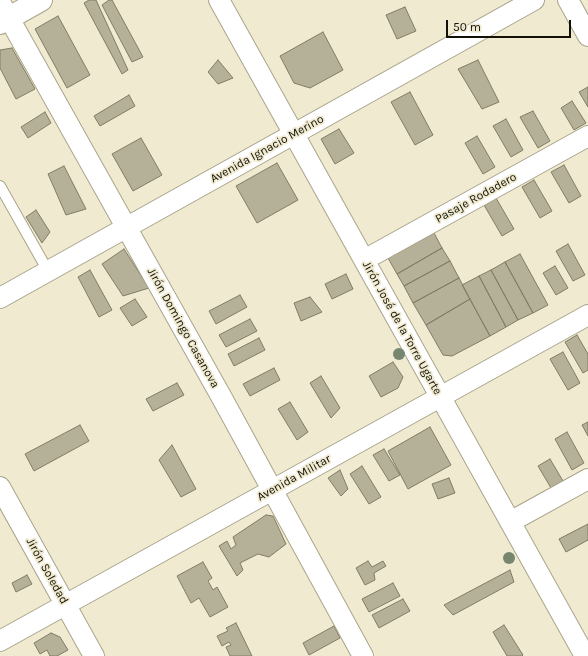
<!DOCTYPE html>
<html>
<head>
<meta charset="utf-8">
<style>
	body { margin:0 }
	#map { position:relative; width:588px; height:656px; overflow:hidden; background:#efead0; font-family:Karla,sans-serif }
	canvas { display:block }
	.scale { position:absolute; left:446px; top:20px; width:125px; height:18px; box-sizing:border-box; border:2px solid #121007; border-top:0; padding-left:5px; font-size:12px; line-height:14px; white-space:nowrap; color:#121007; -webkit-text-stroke:3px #efead0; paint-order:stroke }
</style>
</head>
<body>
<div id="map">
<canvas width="588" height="656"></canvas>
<div class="scale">50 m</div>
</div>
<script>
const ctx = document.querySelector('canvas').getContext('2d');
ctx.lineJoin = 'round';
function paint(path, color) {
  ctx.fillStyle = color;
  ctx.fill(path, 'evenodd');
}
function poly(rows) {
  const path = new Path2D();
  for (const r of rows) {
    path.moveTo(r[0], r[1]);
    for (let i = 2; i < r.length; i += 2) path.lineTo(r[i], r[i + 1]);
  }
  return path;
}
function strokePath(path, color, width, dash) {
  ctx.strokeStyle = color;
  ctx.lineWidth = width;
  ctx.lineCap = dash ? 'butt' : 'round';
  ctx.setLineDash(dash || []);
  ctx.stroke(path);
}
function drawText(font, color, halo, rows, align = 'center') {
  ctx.font = font + ' Karla,sans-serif';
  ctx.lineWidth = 3.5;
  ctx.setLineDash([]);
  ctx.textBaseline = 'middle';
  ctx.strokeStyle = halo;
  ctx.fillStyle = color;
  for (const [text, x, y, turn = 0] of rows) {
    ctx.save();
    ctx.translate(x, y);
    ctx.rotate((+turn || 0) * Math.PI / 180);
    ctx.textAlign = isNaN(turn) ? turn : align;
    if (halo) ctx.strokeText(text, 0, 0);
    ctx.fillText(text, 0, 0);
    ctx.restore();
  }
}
const building = poly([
	[89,0,96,0,128,70,122,74,84,3,89,0],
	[109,0,112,0,143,57,132,62,102,5,109,0],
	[405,7,416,31,397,39,386,15,405,7],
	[58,16,90,75,67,88,35,29,58,16],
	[323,32,343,70,310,88,294,83,280,56,323,32],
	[12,48,35,89,16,99,0,68,0,50,12,48],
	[218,60,233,78,218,84,208,72,218,60],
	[478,60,499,102,482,109,458,69,478,60],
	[588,87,588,107,579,92,588,87],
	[410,92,433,135,415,145,391,102,410,92],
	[129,95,135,106,100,126,94,116,129,95],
	[572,101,586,123,574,130,561,108,572,101],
	[533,111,550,141,538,148,520,117,533,111],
	[45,112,51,123,28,138,21,127,45,112],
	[506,119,523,150,511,157,493,126,506,119],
	[339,129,354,153,335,164,321,139,339,129],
	[477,136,495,167,483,174,465,143,477,136],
	[141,138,162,175,133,191,112,154,141,138],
	[277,163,298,200,257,223,236,186,277,163],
	[564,165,581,196,569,203,551,172,564,165],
	[64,166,86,209,66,215,48,174,64,166],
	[534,180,552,211,540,218,522,187,534,180],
	[496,198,514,229,502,236,484,205,496,198],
	[36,210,50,232,42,243,26,217,36,210],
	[434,233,442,248,397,274,388,258,434,233],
	[568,244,585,275,573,281,556,251,568,244],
	[442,248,450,261,404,286,397,274,442,248],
	[124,249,149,288,123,296,102,264,124,249],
	[520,254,548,305,533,313,505,262,520,254],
	[450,261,459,278,413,303,404,286,450,261],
	[505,262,533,313,518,320,491,270,505,262],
	[555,266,568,288,556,295,543,273,555,266],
	[90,270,112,310,99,317,78,277,90,270],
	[491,270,518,320,506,327,479,276,491,270],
	[346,274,353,289,332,299,325,284,346,274],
	[479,276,506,327,490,336,462,285,479,276],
	[459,278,470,299,426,325,413,303,459,278],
	[240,295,247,307,216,324,209,311,240,295],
	[310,297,322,312,301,321,294,303,310,297],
	[135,299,147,317,132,326,120,308,135,299],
	[470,299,490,336,452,356,443,355,426,325,470,299],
	[250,319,257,331,226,347,219,335,250,319],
	[577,335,588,354,588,370,583,373,565,342,577,335],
	[259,338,265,350,234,366,228,354,259,338],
	[563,352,580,383,568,390,550,359,563,352],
	[393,362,403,377,398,388,381,397,369,376,393,362],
	[274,368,280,380,250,396,243,384,274,368],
	[321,376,340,408,331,418,310,383,321,376],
	[177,383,184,395,153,411,146,399,177,383],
	[290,402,308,432,297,440,278,409,290,402],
	[588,422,588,436,582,425,588,422],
	[80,425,89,441,34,471,25,454,80,425],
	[430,427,451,465,408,489,388,451,430,427],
	[567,432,584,463,572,470,555,439,567,432],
	[172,445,196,489,181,497,159,460,172,445],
	[384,449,400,475,389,481,373,455,384,449],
	[550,459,563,481,551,488,538,466,550,459],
	[362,466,381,497,369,504,350,474,362,466],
	[340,470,348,489,341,496,328,478,340,470],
	[449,478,455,493,438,499,432,484,449,478],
	[266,515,273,516,286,544,269,557,258,554,240,563,243,570,237,576,219,546,227,541,231,549,236,545,233,537,266,515],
	[588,524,588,540,566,552,559,539,588,524],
	[368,561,372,567,383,561,386,566,374,573,375,580,365,585,356,568,368,561],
	[203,562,212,578,208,581,213,590,217,587,228,607,210,617,199,598,191,603,177,576,203,562],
	[510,570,514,582,453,615,444,605,510,570],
	[27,575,32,584,16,592,12,583,27,575],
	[393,583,400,596,369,612,362,599,393,583],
	[403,599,410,611,379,628,372,615,403,599],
	[236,623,252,656,230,656,226,647,231,645,229,642,222,646,217,636,228,631,226,628,236,623],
	[504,625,523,655,522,656,507,656,493,632,504,625],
	[334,626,340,638,309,655,303,643,334,626],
	[51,633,60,637,68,650,57,656,50,656,47,650,40,654,34,643,51,633]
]);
paint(building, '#b5b098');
strokePath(building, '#817c65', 1);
const lane = poly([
	[0,186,48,271]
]);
const street = poly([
	[219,0,585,656],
	[568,0,588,36],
	[0,2,222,398,363,656],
	[364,260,588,136],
	[0,298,534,0],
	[0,487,94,656],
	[510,522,588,479],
	[0,641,588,315]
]);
const secondary = poly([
	[0,23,41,0]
]);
strokePath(lane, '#a9a48c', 12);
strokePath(street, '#a9a48c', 22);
strokePath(secondary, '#a9a48c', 24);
strokePath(lane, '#fff', 10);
strokePath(street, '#fff', 20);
strokePath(secondary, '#fff', 22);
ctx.fillStyle = '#77876f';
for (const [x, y] of [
	[399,354],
	[509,558]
]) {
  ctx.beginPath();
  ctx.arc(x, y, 6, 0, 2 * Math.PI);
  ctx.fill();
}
drawText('12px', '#121007', '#efead0', [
	["Avenida Ignacio Merino",267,149,-29],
	["Pasaje Rodadero",476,198,-29],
	["Jirón Domingo Casanova",183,328,61],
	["Jirón José de la Torre Ugarte",402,328,61],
	["Avenida Militar",294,478,-29],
	["Jirón Soledad",47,571,61]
]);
</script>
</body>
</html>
